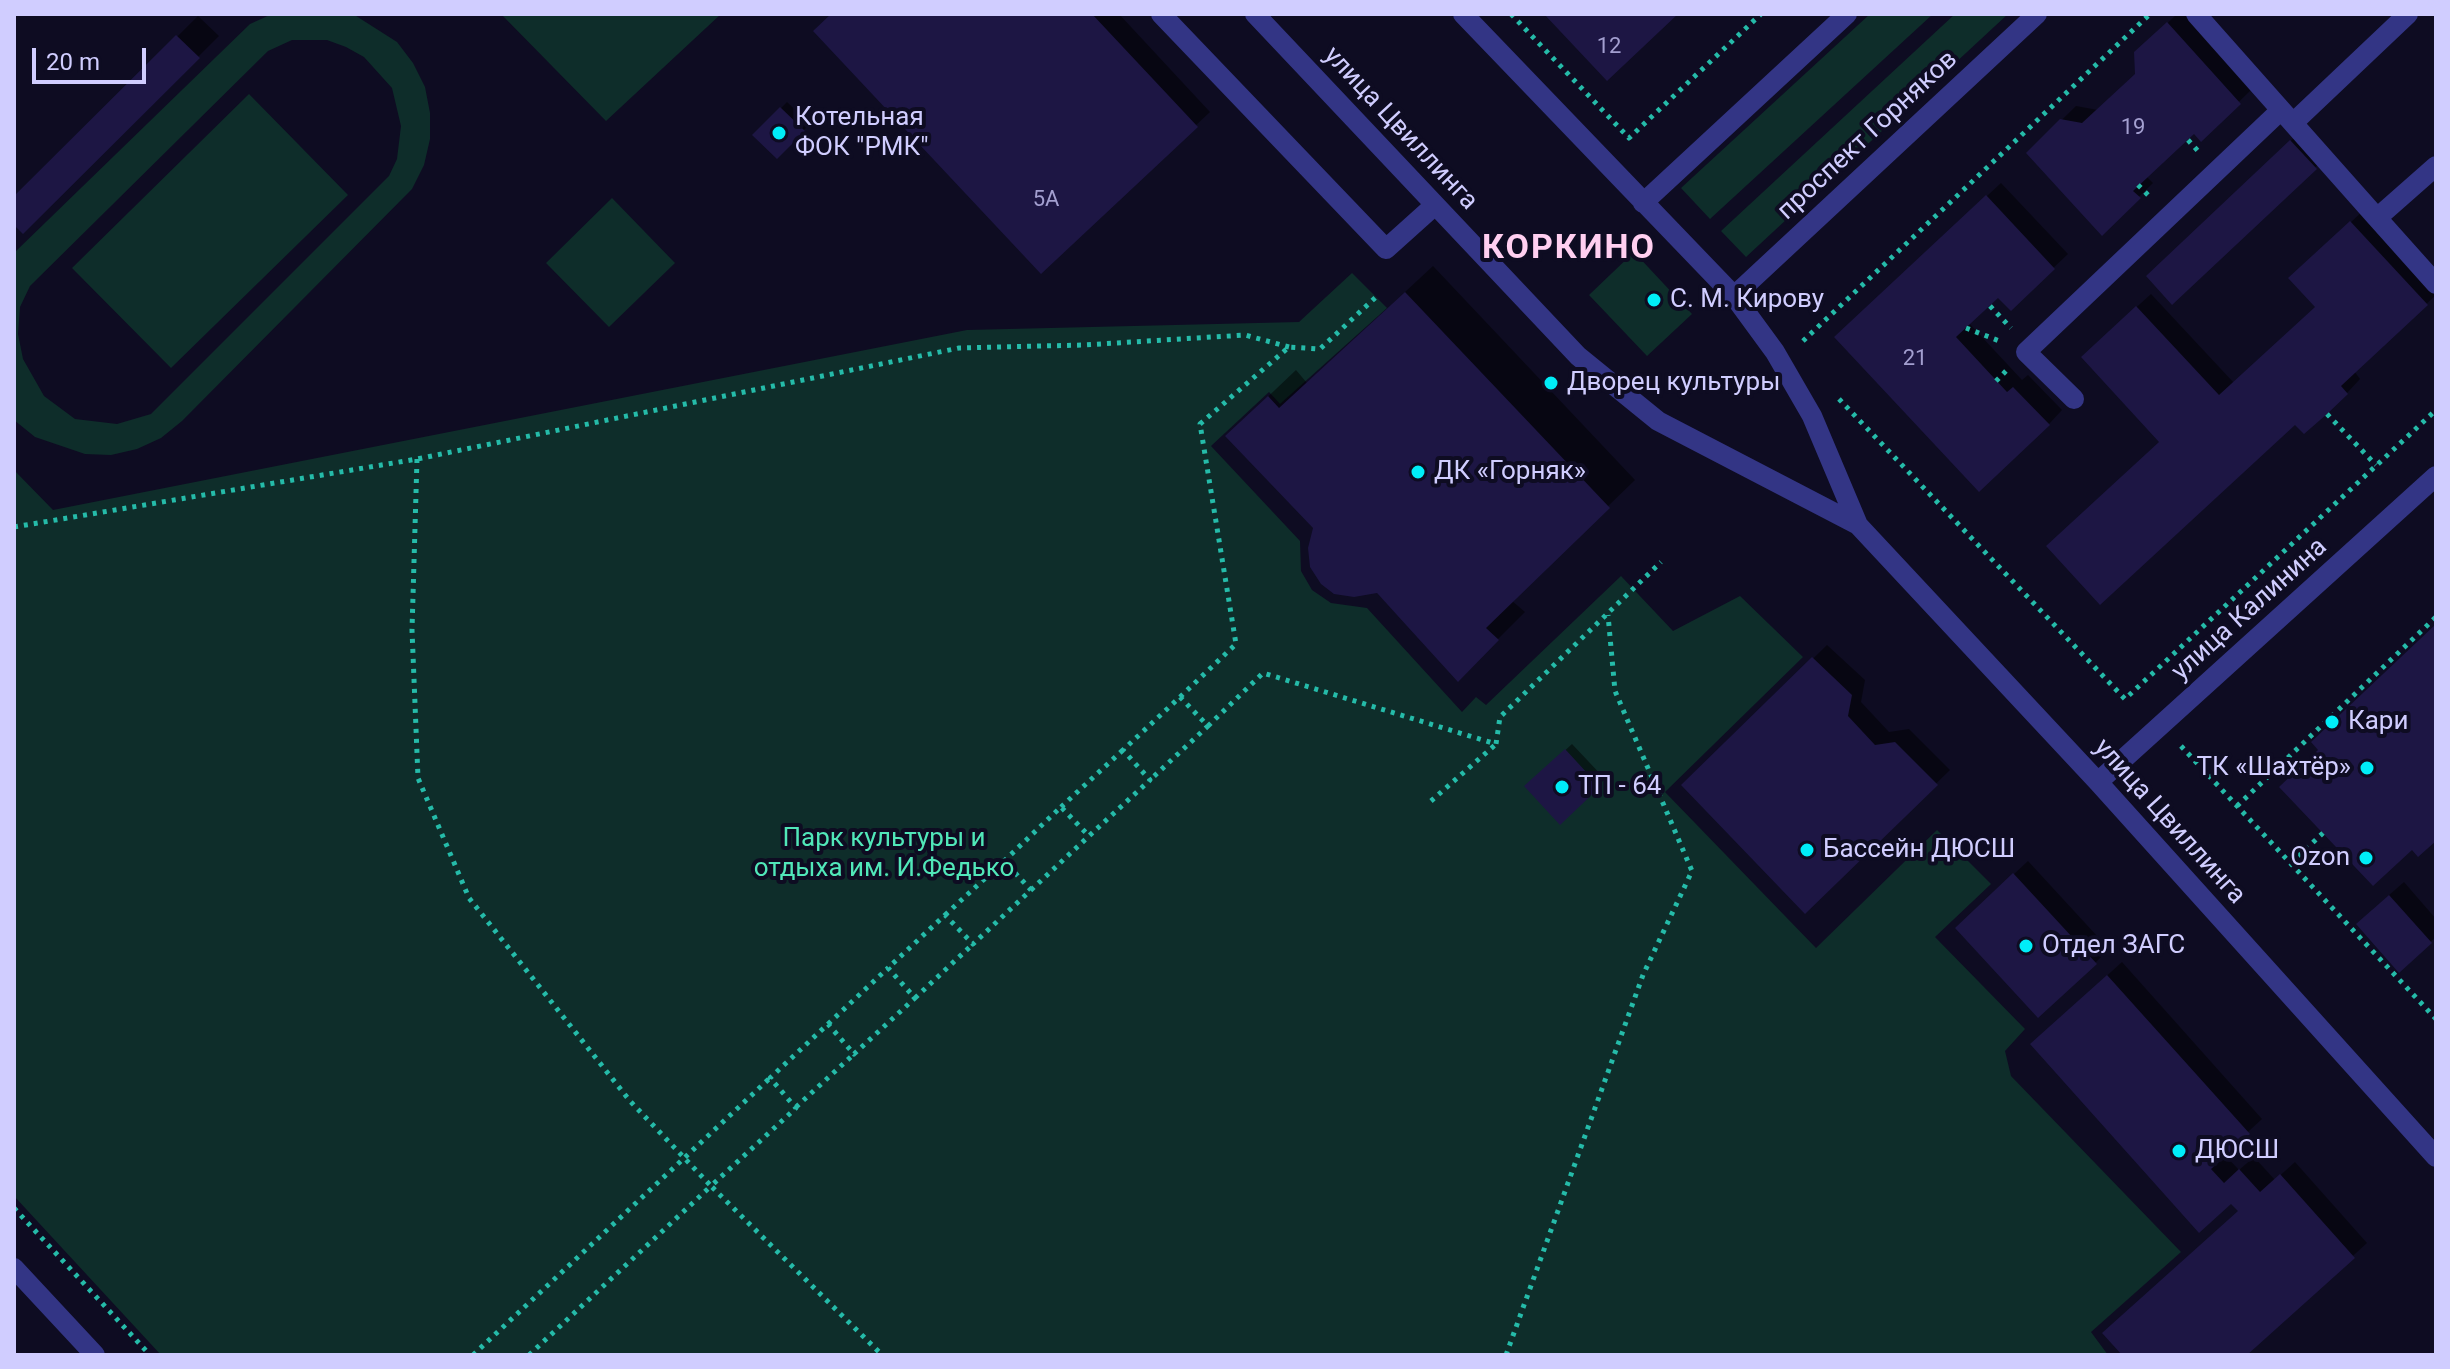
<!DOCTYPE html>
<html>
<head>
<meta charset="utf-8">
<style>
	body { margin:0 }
	#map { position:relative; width:2450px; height:1369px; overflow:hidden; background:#0e0c22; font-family:Roboto,sans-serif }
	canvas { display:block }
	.frame { position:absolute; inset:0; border:16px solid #d0cdff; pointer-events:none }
	.scale { position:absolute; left:32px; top:48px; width:114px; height:36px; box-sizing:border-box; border:4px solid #d0cdff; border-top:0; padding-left:10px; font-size:24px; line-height:28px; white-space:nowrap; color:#d0cdff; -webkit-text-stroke:6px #0e0c22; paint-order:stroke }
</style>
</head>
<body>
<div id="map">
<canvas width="2450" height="1369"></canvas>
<div class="frame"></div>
<div class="scale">20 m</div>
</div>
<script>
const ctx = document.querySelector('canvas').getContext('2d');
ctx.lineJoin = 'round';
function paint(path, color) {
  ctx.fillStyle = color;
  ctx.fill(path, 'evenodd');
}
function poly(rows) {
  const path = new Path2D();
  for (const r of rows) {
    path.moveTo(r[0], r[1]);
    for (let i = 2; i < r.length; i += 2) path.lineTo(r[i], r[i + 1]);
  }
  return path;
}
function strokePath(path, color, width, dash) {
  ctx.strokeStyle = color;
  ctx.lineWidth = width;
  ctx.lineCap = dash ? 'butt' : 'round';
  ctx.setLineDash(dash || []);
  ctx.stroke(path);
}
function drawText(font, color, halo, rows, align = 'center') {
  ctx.font = font + ' Roboto,sans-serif';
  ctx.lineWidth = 8;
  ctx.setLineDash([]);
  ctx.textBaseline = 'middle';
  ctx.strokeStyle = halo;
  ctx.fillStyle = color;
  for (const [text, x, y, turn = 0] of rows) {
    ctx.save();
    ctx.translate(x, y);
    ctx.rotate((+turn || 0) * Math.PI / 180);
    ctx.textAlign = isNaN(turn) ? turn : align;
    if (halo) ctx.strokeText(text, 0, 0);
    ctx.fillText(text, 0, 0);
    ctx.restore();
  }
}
paint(poly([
	[272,14,353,14,397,42,413,63,425,87,430,113,430,139,424,165,412,189,182,421,161,438,137,449,111,455,85,454,35,437,14,420,14,253,250,24],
	[292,40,327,40,346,47,364,57,392,88,401,126,397,159,389,176,151,414,117,424,75,419,44,396,23,359,18,334,20,307,30,286,268,51],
	[501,14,721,14,606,121],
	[1870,14,1933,14,1710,219,1681,188],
	[1955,14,2008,14,1746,257,1721,231],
	[249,94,348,195,171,368,72,268],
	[612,198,675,263,609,327,546,263],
	[1634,252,1692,314,1647,356,1589,295],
	[1352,273,1387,308,1280,404,1269,392,1211,446,1300,541,1301,571,1312,590,1331,603,1367,608,1462,712,1476,697,1486,705,1621,576,1673,631,1740,596,1803,657,1665,792,1816,948,1937,830,1991,884,1935,937,2025,1029,2005,1051,2011,1076,2181,1252,2091,1332,2108,1355,161,1355,14,1196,14,470,53,510,967,330,1299,322]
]), '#0e2d2a');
paint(poly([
	[833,14,1119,14,1210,112,1041,271],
	[2177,14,2186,14,2253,88,2201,139,2194,131,2146,176,2153,183,2102,233,2028,153,2076,106,2098,110,2137,73,2147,43],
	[198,16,219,36,23,231,14,222,14,199],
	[787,102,810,124,777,156,755,135],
	[2297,135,2322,161,2172,302,2148,277],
	[2001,183,2068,254,2011,308,1998,295,1968,322,2022,380,2028,375,2062,410,2049,424,1850,323],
	[2366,208,2436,285,2436,295,2354,371,2360,379,2347,393,2296,422,2161,442,2097,343,2151,294,2234,383,2317,306,2305,265],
	[1433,266,1635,480,1511,600,1525,612,1458,679,1315,527,1255,409,1296,370,1307,383],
	[1827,645,1865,680,1861,702,1889,732,1909,729,1950,770,1805,911,1684,785],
	[1572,744,1605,779,1560,822,1527,786],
	[2028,861,2109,949,2095,963,1971,914],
	[2404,882,2436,919,2436,937,2399,970,2372,910],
	[2122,962,2262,1119,2224,1154,2239,1170,2254,1157,2275,1180,2295,1162,2367,1243,2244,1355,2124,1355,2240,1211,2047,1030]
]), '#0007');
paint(poly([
	[831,14,1092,14,1198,127,1041,274,813,31],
	[1544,14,1678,14,1607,81],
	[2167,22,2241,104,2201,142,2194,134,2133,191,2141,198,2102,236,2026,153,2060,119,2082,123,2135,74,2134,52],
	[176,35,200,58,23,234,14,225,14,196],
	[780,107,805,131,777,159,752,135],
	[2290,140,2317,169,2172,305,2146,276],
	[1986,195,2055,269,2011,311,1998,298,1956,337,2007,392,2013,387,2050,425,1979,492,1834,337],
	[2350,221,2428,305,2341,386,2348,394,2327,414,2304,434,2295,425,2100,605,2046,546,2159,442,2081,357,2136,306,2219,395,2315,307,2288,278],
	[1405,292,1610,508,1486,628,1499,640,1458,682,1377,593,1354,597,1334,594,1321,584,1310,567,1308,548,1313,528,1225,436,1268,396,1279,408],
	[2436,624,2436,841,2418,857,2412,850,2373,886,2279,787,2318,750,2311,742],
	[1812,657,1852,695,1848,716,1875,745,1895,742,1938,785,1805,914,1681,785],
	[1565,749,1600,787,1560,825,1524,786],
	[2013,873,2097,964,2038,1018,1955,928],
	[2389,895,2432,943,2399,973,2356,924],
	[2107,975,2250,1134,2211,1169,2224,1183,2239,1169,2260,1192,2280,1174,2355,1258,2247,1355,2122,1355,2102,1333,2238,1211,2231,1204,2199,1233,2030,1044]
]), '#1d1644');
strokePath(poly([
	[1511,14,1629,138,1761,14],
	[2188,140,2198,151],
	[2138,185,2149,196],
	[1990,306,2011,328],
	[1966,328,2002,342],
	[1803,341,2150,14],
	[1996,381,2006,371],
	[1839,399,2125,699,2436,410],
	[2327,414,2376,465],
	[417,459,412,630,418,778,469,898,630,1101,711,1186,796,1108,770,1078,828,1024,854,1054,915,998,888,968,945,915,973,944,1031,890,1004,861,1061,807,1089,836,1150,780,1123,750,1180,697,1208,726,1150,780],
	[14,527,417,459,959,348,1083,345,1245,335,1289,347],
	[1180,697,1236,644,1200,424,1289,347,1320,349,1376,297],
	[1208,726,1263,673,1496,744,1500,717,1661,562],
	[2181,746,2436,1019],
	[1431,801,1495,745],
	[2237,806,2436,617],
	[1061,807,1123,750],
	[2291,863,2323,833],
	[1031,890,1089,836],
	[945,915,1004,861],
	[915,998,973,944],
	[828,1024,888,968],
	[796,1107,854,1054],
	[14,1208,150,1355],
	[473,1355,770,1078],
	[529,1355,711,1186,882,1355],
	[1506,1355,1643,975,1692,871,1615,691,1608,615]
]), '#25bba9', 5, [4, 6]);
strokePath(poly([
	[1161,14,1386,249,1435,205],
	[1255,14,1578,356,1658,421,1858,525,2098,782,2436,1157],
	[1463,14,1734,296,1775,352,1812,416,1858,525],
	[2196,14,2377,218],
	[2293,123,2408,14],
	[2436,166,2377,218,2436,284],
	[1643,203,1847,14],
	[1734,296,2037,14],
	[2074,399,2026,352,2281,110],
	[2098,782,2436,476],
	[14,1268,95,1355]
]), '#333585', 20);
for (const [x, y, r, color] of [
	[779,133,8,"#00edf8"],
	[1654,300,8,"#00edf8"],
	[1551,383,8,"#00edf8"],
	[1418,472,8,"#00edf8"],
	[2332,722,8,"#00edf8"],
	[2367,768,8,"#00edf8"],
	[1562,787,8,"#00edf8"],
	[1807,850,8,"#00edf8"],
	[2366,858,8,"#00edf8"],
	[2026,946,8,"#00edf8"],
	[2179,1151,8,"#00edf8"]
]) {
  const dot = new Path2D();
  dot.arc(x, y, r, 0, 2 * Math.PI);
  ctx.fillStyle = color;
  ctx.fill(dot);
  strokePath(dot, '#0e0c22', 3);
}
drawText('22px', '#a39fd0', null, [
	["12",1609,47],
	["19",2133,128],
	["5А",1046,200],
	["21",1915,359]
]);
drawText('26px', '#d0cdff', '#0e0c22', [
	["Котельная",795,118],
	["ФОК \"РМК\"",795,148],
	["С. М. Кирову",1670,300],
	["Дворец культуры",1567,383],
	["ДК «Горняк»",1434,472],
	["Кари",2348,722],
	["ТК «Шахтёр»",2351,768,"right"],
	["ТП - 64",1578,787],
	["Бассейн ДЮСШ",1823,850],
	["Ozon",2350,858,"right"],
	["Отдел ЗАГС",2042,946],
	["ДЮСШ",2195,1151]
], 'left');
drawText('26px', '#d0cdff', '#0e0c22', [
	["улица Цвиллинга",1400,129,47],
	["проспект Горняков",1868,136,-43],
	["улица Калинина",2250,610,-42],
	["улица Цвиллинга",2169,822,48]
]);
drawText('26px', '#51e7b9', '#0e0c22', [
	["Парк культуры и",884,839],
	["отдыха им. И.Федько",884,869]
]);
ctx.letterSpacing = '2px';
drawText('bold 34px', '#ffcff0', '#0e0c22', [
	["КОРКИНО",1569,249]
]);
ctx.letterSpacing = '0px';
</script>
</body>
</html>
